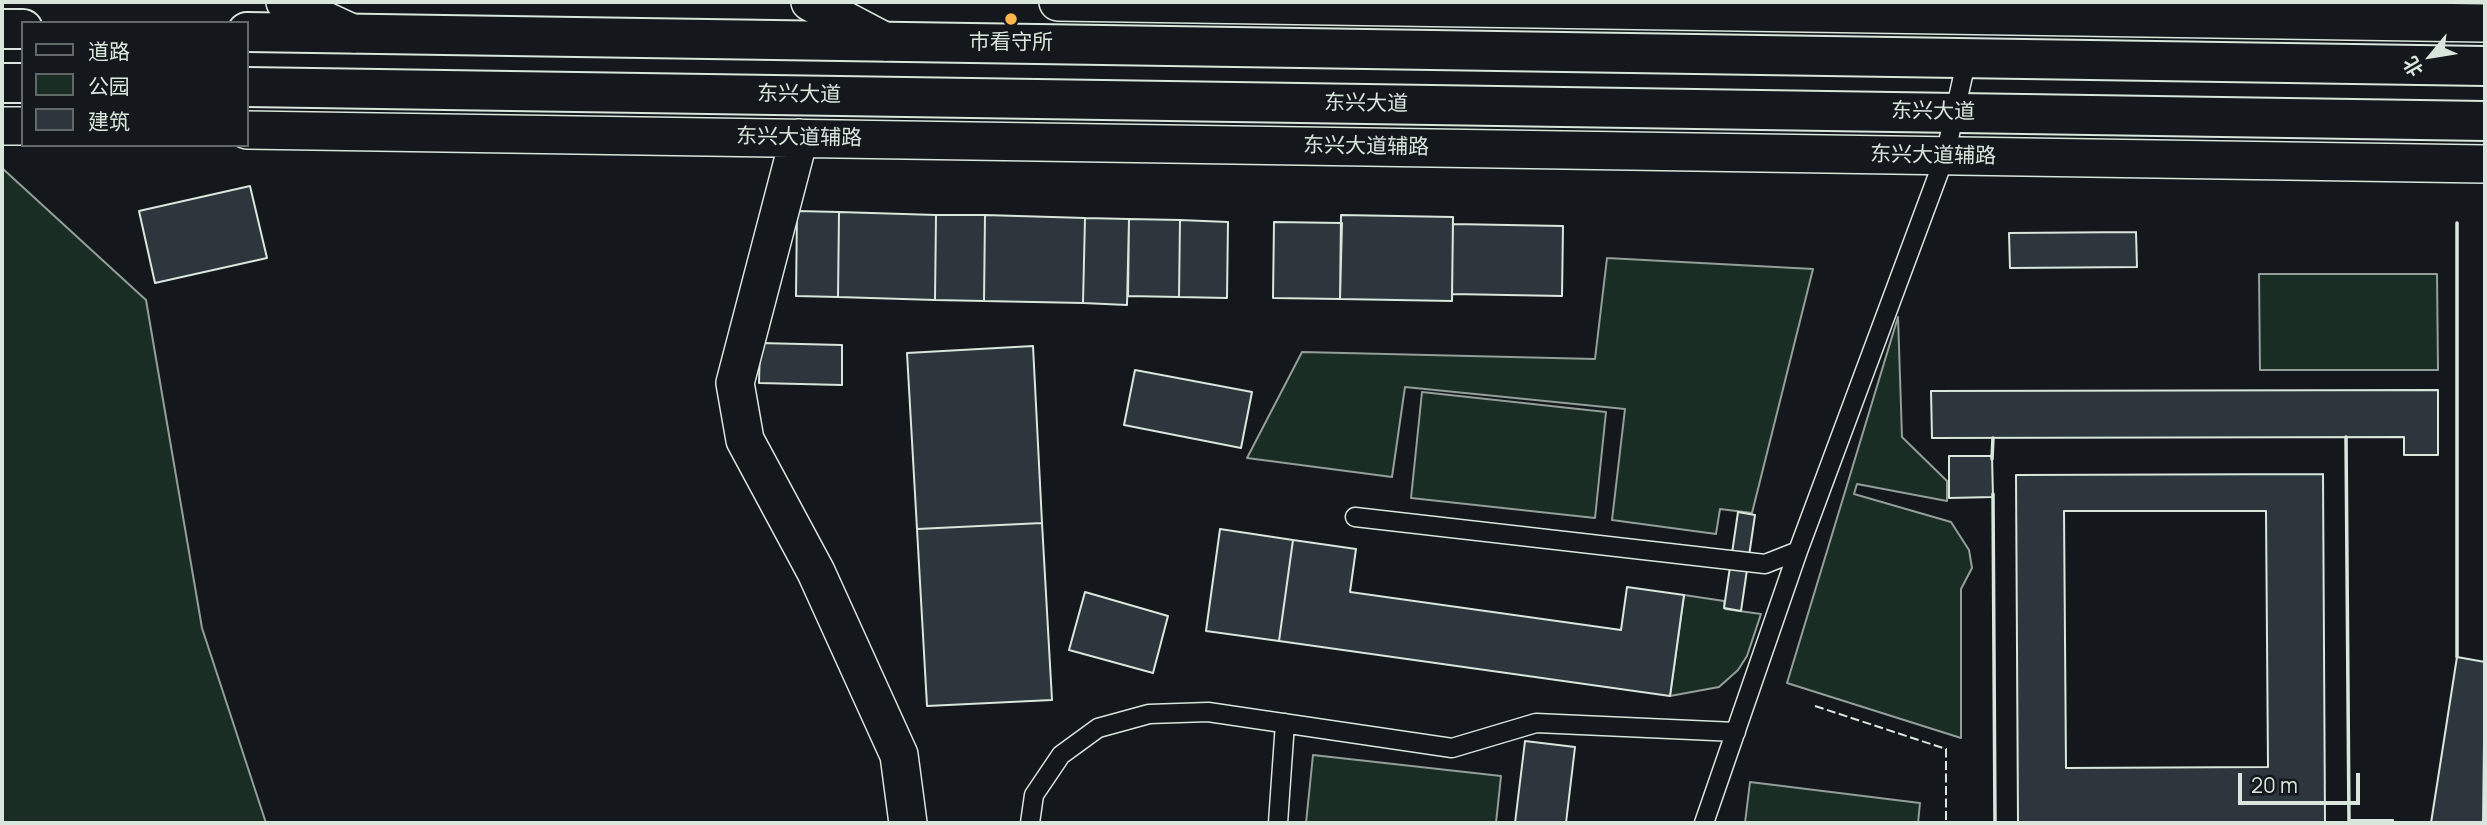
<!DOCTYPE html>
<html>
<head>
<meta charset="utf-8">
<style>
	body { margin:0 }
	#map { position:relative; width:2487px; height:825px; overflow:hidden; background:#14181c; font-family:Manrope,"Noto Sans SC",sans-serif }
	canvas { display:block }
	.frame { position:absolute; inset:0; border:4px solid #d8e6dc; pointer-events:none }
	.legend { position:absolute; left:21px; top:21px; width:228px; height:126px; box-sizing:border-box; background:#14181c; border:2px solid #626a69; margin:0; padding:9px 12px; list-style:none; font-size:21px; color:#d8e6dc }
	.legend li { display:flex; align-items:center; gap:14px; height:35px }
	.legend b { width:35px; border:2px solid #626a69 }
	.north { position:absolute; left:2396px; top:21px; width:70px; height:70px; -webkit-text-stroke:5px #14181c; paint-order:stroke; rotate:240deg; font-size:19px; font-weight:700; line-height:28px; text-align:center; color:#d8e6dc }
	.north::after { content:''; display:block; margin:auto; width:24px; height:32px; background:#d8e6dc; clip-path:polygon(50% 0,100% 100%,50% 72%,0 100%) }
	.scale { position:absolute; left:2238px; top:773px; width:122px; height:32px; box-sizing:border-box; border:4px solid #d8e6dc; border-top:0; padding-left:9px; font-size:21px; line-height:24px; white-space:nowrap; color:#d8e6dc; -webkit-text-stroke:5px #14181c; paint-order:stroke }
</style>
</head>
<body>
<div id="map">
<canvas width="2487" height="825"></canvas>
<div class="frame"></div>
<ul class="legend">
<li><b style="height:9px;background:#14181c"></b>道路</li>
<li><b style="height:19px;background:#1a2d24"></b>公园</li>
<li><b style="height:19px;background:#2c363c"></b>建筑</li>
</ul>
<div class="north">北</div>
<div class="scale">20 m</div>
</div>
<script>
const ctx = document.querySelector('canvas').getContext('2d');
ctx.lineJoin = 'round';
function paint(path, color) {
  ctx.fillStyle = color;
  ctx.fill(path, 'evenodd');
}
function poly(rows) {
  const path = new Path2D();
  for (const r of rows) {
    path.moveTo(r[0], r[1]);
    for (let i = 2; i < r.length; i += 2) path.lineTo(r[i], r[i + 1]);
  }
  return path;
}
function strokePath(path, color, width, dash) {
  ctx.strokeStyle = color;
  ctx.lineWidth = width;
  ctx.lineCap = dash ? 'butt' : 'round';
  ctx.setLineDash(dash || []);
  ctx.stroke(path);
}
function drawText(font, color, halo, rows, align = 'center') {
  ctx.font = font + ' Manrope,"Noto Sans SC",sans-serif';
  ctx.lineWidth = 5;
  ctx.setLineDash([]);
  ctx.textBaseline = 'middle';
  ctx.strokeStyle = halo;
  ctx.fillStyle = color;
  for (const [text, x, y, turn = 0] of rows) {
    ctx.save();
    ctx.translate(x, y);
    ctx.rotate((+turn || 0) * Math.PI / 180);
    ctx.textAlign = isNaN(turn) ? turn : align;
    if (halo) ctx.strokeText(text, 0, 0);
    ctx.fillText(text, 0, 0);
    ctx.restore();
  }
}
const green = poly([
	[2,168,146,300,202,628,266,823,2,823,2,168],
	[1607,258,1813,269,1752,513,1720,509,1716,534,1612,520,1625,409,1405,387,1392,477,1247,458,1302,352,1595,359,1607,258],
	[2259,274,2437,274,2438,370,2260,370,2259,274],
	[1898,317,1902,437,1947,481,1947,501,1857,484,1854,494,1951,522,1969,550,1972,568,1961,589,1961,738,1787,683,1898,317],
	[1422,392,1606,412,1595,518,1411,498,1422,392],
	[1684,595,1724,601,1725,609,1761,614,1747,656,1738,670,1719,687,1670,696,1684,595],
	[1313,755,1501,776,1496,823,1306,823,1313,755],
	[1750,782,1920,803,1918,823,1745,823,1750,782]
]);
paint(green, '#1a2d24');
strokePath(green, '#939e99', 2);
const building = poly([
	[250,186,267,258,155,283,139,211,250,186],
	[797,211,839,212,838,297,796,296,797,211],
	[839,212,936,215,935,300,838,297,839,212],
	[936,215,985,215,984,301,935,300,936,215],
	[985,215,1085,218,1083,303,984,301,985,215],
	[1341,215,1453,217,1452,301,1340,299,1341,215],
	[1085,218,1129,219,1127,305,1083,303,1085,218],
	[1129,219,1180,220,1179,297,1128,296,1129,219],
	[1180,220,1228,222,1227,298,1179,297,1180,220],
	[1274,222,1342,223,1340,299,1273,298,1274,222],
	[1453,224,1563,226,1562,296,1452,294,1453,224],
	[2136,232,2137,267,2010,268,2009,233,2136,232],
	[760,343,842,345,842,385,759,383,760,343],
	[1033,346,1042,523,917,529,907,353,1033,346],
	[1135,370,1252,392,1241,448,1124,425,1135,370],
	[2438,390,2438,455,2404,455,2404,437,1932,438,1931,391,2438,390],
	[1949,456,1992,456,1993,497,1949,498,1949,456],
	[2323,474,2325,823,2018,823,2016,475,2323,474],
	[2064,511,2266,511,2268,767,2066,768,2064,511],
	[1738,512,1755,515,1741,611,1724,608,1738,512],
	[1042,523,1052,700,927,706,917,529,1042,523],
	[1220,529,1293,540,1279,641,1206,631,1220,529],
	[1293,540,1356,549,1350,592,1621,630,1627,587,1684,595,1670,696,1279,641,1293,540],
	[1085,592,1168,616,1153,673,1069,650,1085,592],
	[2457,657,2485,662,2483,823,2431,823,2457,657],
	[1525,741,1575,747,1566,823,1515,823,1525,741],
	[2349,820,2393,820,2393,823,2349,823,2349,820]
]);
paint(building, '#2c363c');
strokePath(building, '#d8e6dc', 2);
const lane = poly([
	[1355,517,1765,564,1798,551],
	[1030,823,1034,795,1061,755,1098,728,1149,714,1208,712,1452,748,1536,723,1736,732],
	[1278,823,1285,723],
	[1704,823,1798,551,1945,156,1967,58]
]);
const street = poly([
	[285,2,354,34],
	[810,2,886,42],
	[1058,2,2485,23],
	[2,126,23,126],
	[247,130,2485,164],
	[799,138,735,383,745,440,816,572,899,755,908,823]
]);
const secondary = poly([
	[2,29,23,29],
	[247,32,2485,66],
	[2,83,23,83],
	[247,87,2485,121]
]);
strokePath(lane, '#d8e6dc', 21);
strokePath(street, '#d8e6dc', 40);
strokePath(secondary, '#d8e6dc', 42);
strokePath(lane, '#14181c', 18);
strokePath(street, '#14181c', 37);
strokePath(secondary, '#14181c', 38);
strokePath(poly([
	[1815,706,1946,749,1946,823]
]), '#d8e6dc', 2, [9, 3.5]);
strokePath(poly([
	[2346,437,2349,822],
	[1992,459,1993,438],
	[1993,494,1995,823],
	[2457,657,2457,223]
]), '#d8e6dc', 3.5);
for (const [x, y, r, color] of [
	[1011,19,7,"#ffb74d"]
]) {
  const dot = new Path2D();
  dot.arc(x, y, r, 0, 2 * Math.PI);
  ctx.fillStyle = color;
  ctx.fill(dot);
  strokePath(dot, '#14181c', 2.5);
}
drawText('21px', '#d8e6dc', '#14181c', [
	["巿看守所",1011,43]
]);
drawText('21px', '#d8e6dc', '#14181c', [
	["东兴大道",799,95,1],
	["东兴大道",1366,104,1],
	["东兴大道",1933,112,1],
	["东兴大道辅路",799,138,1],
	["东兴大道辅路",1366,147,1],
	["东兴大道辅路",1933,156,1]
]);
</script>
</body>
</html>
